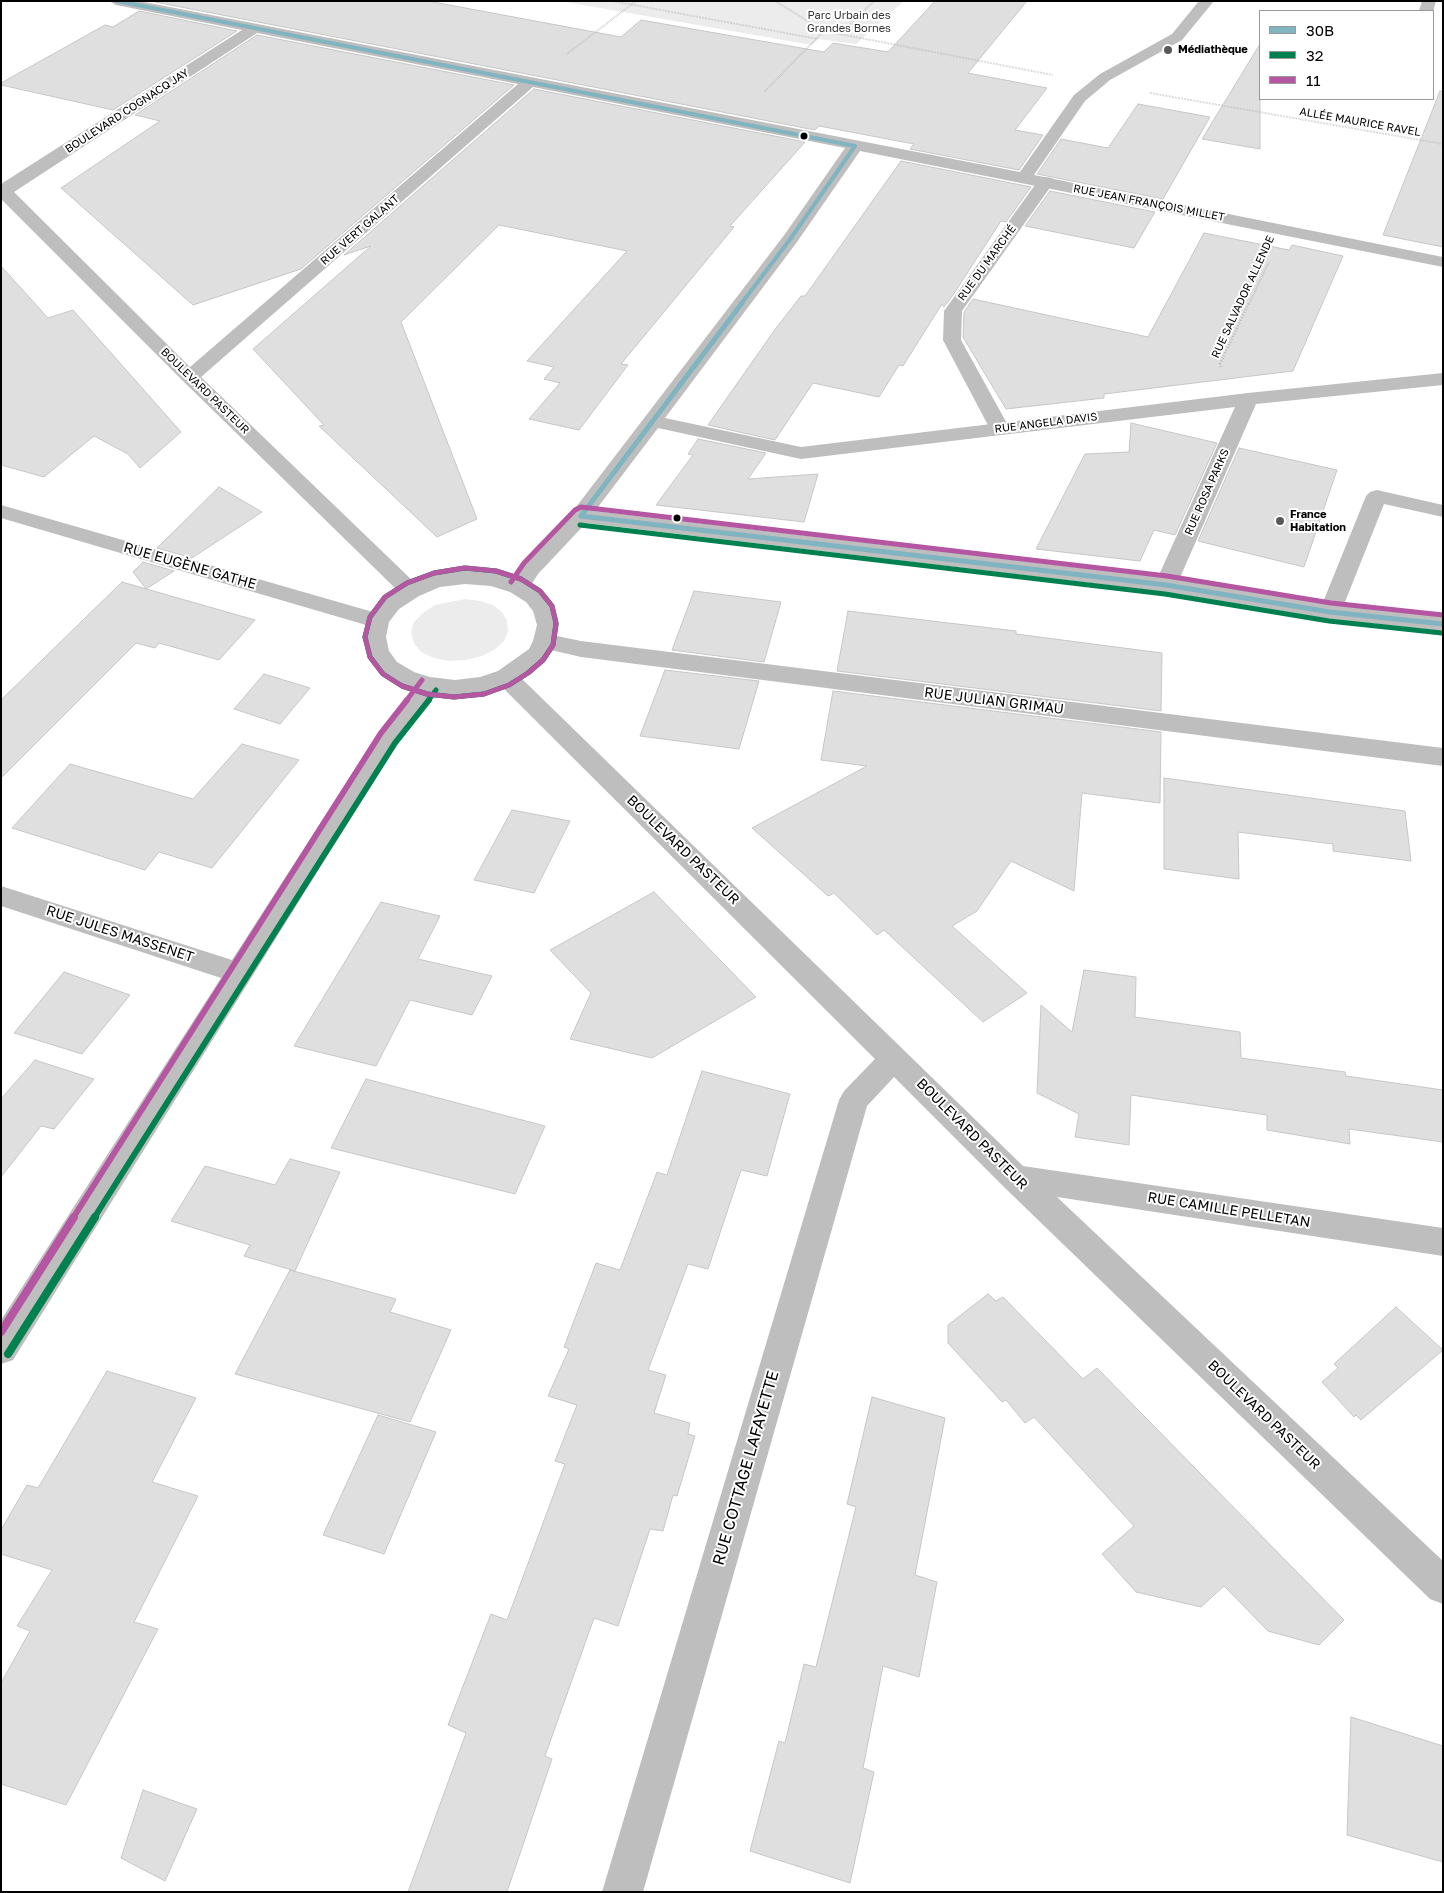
<!DOCTYPE html>
<html>
<head>
<meta charset="utf-8">
<style>
	body { margin:0 }
	#map { position:relative; width:1444px; height:1893px; overflow:hidden; background:#fff; font-family:"Golos Text",sans-serif }
	canvas { display:block }
	.frame { position:absolute; inset:0; border:2px solid #000; pointer-events:none }
	.legend { position:absolute; left:1259px; top:10px; width:175px; height:90px; box-sizing:border-box; background:#fff; border:1px solid #999; margin:0; padding:6px 9px; list-style:none; font-size:15px; color:#000 }
	.legend li { display:flex; align-items:center; gap:10px; height:25px }
	.legend b { width:25px; border:1px solid #999 }
</style>
</head>
<body>
<div id="map">
<canvas width="1444" height="1893"></canvas>
<div class="frame"></div>
<ul class="legend">
<li><b style="height:6px;background:#80b4c0"></b>30B</li>
<li><b style="height:6px;background:#00814f"></b>32</li>
<li><b style="height:6px;background:#b456a1"></b>11</li>
</ul>
</div>
<script>
const ctx = document.querySelector('canvas').getContext('2d');
ctx.lineJoin = 'round';
function paint(path, color) {
  ctx.fillStyle = color;
  ctx.fill(path, 'evenodd');
}
function poly(rows) {
  const path = new Path2D();
  for (const r of rows) {
    path.moveTo(r[0], r[1]);
    for (let i = 2; i < r.length; i += 2) path.lineTo(r[i], r[i + 1]);
  }
  return path;
}
function strokePath(path, color, width, dash) {
  ctx.strokeStyle = color;
  ctx.lineWidth = width;
  ctx.lineCap = dash ? 'butt' : 'round';
  ctx.setLineDash(dash || []);
  ctx.stroke(path);
}
function drawText(font, color, halo, rows, align = 'center') {
  ctx.font = font + ' "Golos Text",sans-serif';
  ctx.lineWidth = 4;
  ctx.setLineDash([]);
  ctx.textBaseline = 'middle';
  ctx.strokeStyle = halo;
  ctx.fillStyle = color;
  for (const [text, x, y, turn = 0] of rows) {
    ctx.save();
    ctx.translate(x, y);
    ctx.rotate((+turn || 0) * Math.PI / 180);
    ctx.textAlign = isNaN(turn) ? turn : align;
    if (halo) ctx.strokeText(text, 0, 0);
    ctx.fillText(text, 0, 0);
    ctx.restore();
  }
}
paint(poly([
	[560,1,904,1,856,44,818,39,812,45],
	[465,599,480,601,493,605,502,612,507,621,508,631,504,641,494,650,482,656,466,660,449,661,434,658,421,652,414,643,411,632,414,622,423,613,435,605]
]), '#ececec');
const building = poly([
	[156,1,428,1,621,37,641,20,824,52,833,43,888,52,935,1,1027,1,968,73,1047,88,1015,130,1043,135,1019,170,910,149,914,144,819,126,815,130,155,2,156,1],
	[139,11,237,31,113,110,1,85,1,83,105,25,113,27,139,11],
	[257,35,514,85,301,269,193,305,61,188,160,121,135,115,257,35],
	[1260,44,1260,149,1202,139,1260,44],
	[534,89,805,142,730,226,734,227,621,364,628,365,579,430,529,419,560,383,544,379,554,367,527,361,627,251,499,225,401,322,477,519,437,537,319,426,324,425,253,349,371,246,344,255,534,89],
	[1440,91,1443,92,1443,247,1383,235,1440,91],
	[1138,104,1210,117,1163,199,1037,174,1061,139,1108,148,1138,104],
	[901,161,1031,187,1006,222,1001,221,953,295,944,307,942,304,903,366,899,365,879,397,813,383,775,440,708,425,776,328,801,296,805,296,901,161],
	[1050,191,1155,212,1134,248,1025,226,1050,191],
	[1204,233,1289,250,1292,245,1343,256,1293,371,1104,394,1104,398,1006,409,963,337,964,312,973,299,1148,337,1204,233],
	[1,266,48,318,73,310,181,432,140,468,128,454,94,436,44,477,1,465,1,266],
	[1131,423,1217,443,1175,535,1154,530,1140,561,1036,549,1085,454,1129,452,1131,423],
	[698,439,766,453,748,479,818,474,804,522,656,505,693,455,688,454,698,439],
	[1239,448,1337,470,1304,567,1198,541,1239,448],
	[219,487,262,512,192,558,157,548,219,487],
	[143,562,174,571,146,589,133,572,143,562],
	[122,582,255,620,219,660,159,643,155,648,136,643,1,778,1,700,122,582],
	[694,591,781,602,764,662,672,650,694,591],
	[848,611,1016,631,1016,634,1162,653,1161,711,837,671,848,611],
	[665,670,759,681,739,749,640,736,665,670],
	[264,674,310,688,280,724,234,709,264,674],
	[833,691,1161,732,1160,803,1082,793,1074,891,1011,861,977,911,952,926,1027,993,983,1022,884,930,877,935,834,893,828,896,752,828,867,766,821,760,833,691],
	[242,744,299,760,212,868,159,852,145,870,12,828,70,764,193,799,242,744],
	[1164,778,1405,811,1411,861,1333,851,1333,844,1238,832,1239,879,1164,869,1164,778],
	[512,810,570,821,534,893,474,880,512,810],
	[654,892,756,997,652,1058,570,1039,591,993,550,950,654,892],
	[381,902,440,916,418,959,492,976,472,1015,410,1000,376,1066,294,1046,381,902],
	[1084,970,1136,977,1135,1017,1240,1032,1241,1058,1345,1072,1346,1076,1443,1090,1443,1142,1349,1129,1350,1144,1267,1130,1267,1115,1131,1095,1129,1145,1075,1137,1079,1114,1037,1093,1041,1005,1072,1032,1084,970],
	[64,972,130,995,82,1054,14,1033,64,972],
	[35,1060,94,1079,54,1129,41,1126,1,1177,1,1099,35,1060],
	[702,1071,790,1094,767,1176,741,1170,708,1269,688,1264,648,1370,666,1375,654,1413,690,1423,688,1434,695,1436,677,1496,673,1495,663,1531,650,1529,618,1626,594,1618,545,1756,552,1759,507,1892,408,1892,466,1733,448,1725,491,1614,507,1620,565,1464,555,1461,577,1405,548,1396,569,1349,564,1347,596,1263,620,1270,657,1172,667,1175,702,1071],
	[366,1079,545,1126,515,1194,331,1148,366,1079],
	[290,1159,340,1172,295,1271,244,1256,250,1245,171,1221,205,1166,275,1185,290,1159],
	[290,1270,396,1299,390,1312,451,1330,410,1422,235,1374,290,1270],
	[988,1294,996,1301,1003,1297,1083,1379,1097,1368,1344,1620,1319,1645,1268,1631,1224,1586,1201,1607,1136,1592,1102,1554,1134,1526,1034,1417,1025,1423,1006,1400,1002,1402,948,1343,948,1325,988,1294],
	[1396,1307,1443,1350,1361,1420,1356,1415,1354,1417,1322,1382,1338,1368,1334,1364,1396,1307],
	[107,1371,196,1398,152,1482,198,1496,134,1622,158,1629,66,1805,1,1784,1,1683,30,1631,17,1626,52,1570,1,1554,1,1530,27,1485,38,1488,107,1371],
	[872,1397,945,1418,915,1575,937,1582,919,1677,883,1666,863,1768,874,1772,850,1883,750,1851,779,1741,785,1743,804,1664,816,1667,856,1507,847,1504,872,1397],
	[378,1415,436,1432,384,1554,323,1535,378,1415],
	[1351,1717,1443,1746,1443,1862,1347,1835,1351,1717],
	[143,1790,197,1809,165,1881,121,1858,143,1790]
]);
paint(building, '#dfdfdf');
strokePath(building, '#c7c7c7', 1);
strokePath(poly([
	[612,1,818,39],
	[775,1,824,31,1053,75],
	[840,34,874,1],
	[567,54,636,1],
	[765,91,824,31],
	[1150,93,1443,144],
	[1249,304,1269,262]
]), '#b9b9b9', 2, [0.5, 1]);
strokePath(poly([
	[1221,367,1220,364,1249,303]
]), '#b9b9b9', 2.5, [1, 2]);
paint(poly([
	[1422,1,1436,1,1433,12,1419,11,1422,1],
	[1377,490,1443,505,1443,517,1384,504,1341,612,1338,617,1330,619,1322,617,1319,612,1366,496,1370,492,1377,490]
]), '#bebebe');
paint(poly([
	[1046,177,1052,178,1054,182,962,311,961,340,1010,429,1007,433,1000,435,993,433,990,429,943,340,944,311,1040,178,1046,177]
]), '#bebebe');
paint(poly([
	[109,1,139,1,1020,172,1074,95,1100,74,1172,34,1199,1,1214,1,1182,40,1110,80,1085,101,1034,175,1443,257,1443,267,860,151,797,242,665,418,801,447,1248,393,1443,373,1443,385,1256,404,1179,580,1330,605,1443,617,1443,631,1330,619,1166,592,586,523,538,574,531,585,542,592,555,610,559,625,557,636,581,641,1443,748,1443,766,581,657,551,650,545,659,521,678,1023,1166,1443,1228,1443,1256,1057,1197,1443,1561,1443,1604,1430,1599,1004,1187,894,1077,867,1106,643,1892,602,1892,839,1100,844,1091,875,1059,502,687,482,693,455,696,435,694,397,744,13,1360,1,1364,1,1320,221,978,1,906,1,886,232,960,379,732,414,688,398,684,381,672,370,658,362,637,366,625,1,518,1,505,373,612,383,599,397,590,183,381,1,199,1,184,242,30,116,5,109,1],
	[257,33,518,84,190,367,14,192,257,33],
	[533,87,845,148,785,234,573,511,522,564,513,578,493,572,465,570,436,574,414,582,201,377,533,87],
	[1235,407,1158,577,595,511,658,428,801,459,1235,407],
	[465,584,491,586,510,592,526,602,533,611,537,625,533,641,529,649,498,671,480,677,455,680,430,677,414,672,397,662,389,651,386,637,389,622,399,609,419,596,440,587,465,584]
]), '#bebebe');
strokePath(poly([
	[117,1,855,146],
	[741,304,791,238,855,146]
]), '#80b4c0', 4);
strokePath(poly([
	[581,516,1166,585,1330,612,1443,624],
	[581,516,742,303]
]), '#80b4c0', 5);
strokePath(poly([
	[580,525,1165,594,1329,621,1442,633],
	[465,568,496,571,521,579,540,591,552,606,556,623,553,645,543,660,528,673,509,685,484,694,454,697,427,694,402,686,383,674,370,657,365,637,370,617,385,597,407,583,434,573,465,568],
	[428,701,436,690]
]), '#00814f', 5);
strokePath(poly([
	[94,1218,395,743,429,700]
]), '#00814f', 6);
strokePath(poly([
	[8,1354,95,1217]
]), '#00814f', 8);
strokePath(poly([
	[464,568,434,573,407,583,385,597,370,617,365,637,370,657,383,674,402,686,427,694,454,697,484,694,509,685,528,673,543,660,553,645,556,623,552,606,540,591,521,579,496,571,466,568],
	[511,582,524,563,575,510,581,507,1167,576,1331,603,1443,615],
	[406,701,422,680]
]), '#b456a1', 5);
strokePath(poly([
	[73,1218,381,733,407,700]
]), '#b456a1', 6);
strokePath(poly([
	[1,1332,74,1217]
]), '#b456a1', 8);
for (const [x, y, r, color] of [
	[1168,50,5,"#595959"],
	[804,136,4.5,"#000"],
	[677,518,4.5,"#000"],
	[1280,521,5,"#595959"]
]) {
  const dot = new Path2D();
  dot.arc(x, y, r, 0, 2 * Math.PI);
  ctx.fillStyle = color;
  ctx.fill(dot);
  strokePath(dot, '#fff', 2);
}
drawText('11px', '#333', '#fff', [
	["Parc Urbain des",849,16],
	["Grandes Bornes",849,29]
]);
drawText('bold 11px', '#000', '#fff', [
	["Médiathèque",1178,50],
	["France",1290,515],
	["Habitation",1290,528]
], 'left');
drawText('11px', '#000', '#fff', [
	["BOULEVARD COGNACQ JAY",127,111,-33],
	["ALLÉE MAURICE RAVEL",1360,122,10],
	["RUE JEAN FRANÇOIS MILLET",1149,203,11],
	["RUE VERT GALANT",360,230,-41],
	["RUE DU MARCHÉ",987,263,-54],
	["RUE SALVADOR ALLENDE",1243,297,-65],
	["BOULEVARD PASTEUR",205,391,44],
	["RUE ANGELA DAVIS",1046,423,-7],
	["RUE ROSA PARKS",1207,492,-66]
]);
drawText('14px', '#000', '#fff', [
	["RUE EUGÈNE GATHE",190,566,16],
	["RUE JULIAN GRIMAU",994,701,7],
	["BOULEVARD PASTEUR",683,850,44],
	["RUE JULES MASSENET",120,934,18],
	["BOULEVARD PASTEUR",972,1134,45],
	["RUE CAMILLE PELLETAN",1229,1210,9],
	["BOULEVARD PASTEUR",1264,1415,44]
]);
drawText('16px', '#000', '#fff', [
	["RUE COTTAGE LAFAYETTE",746,1468,-74]
]);
</script>
</body>
</html>
